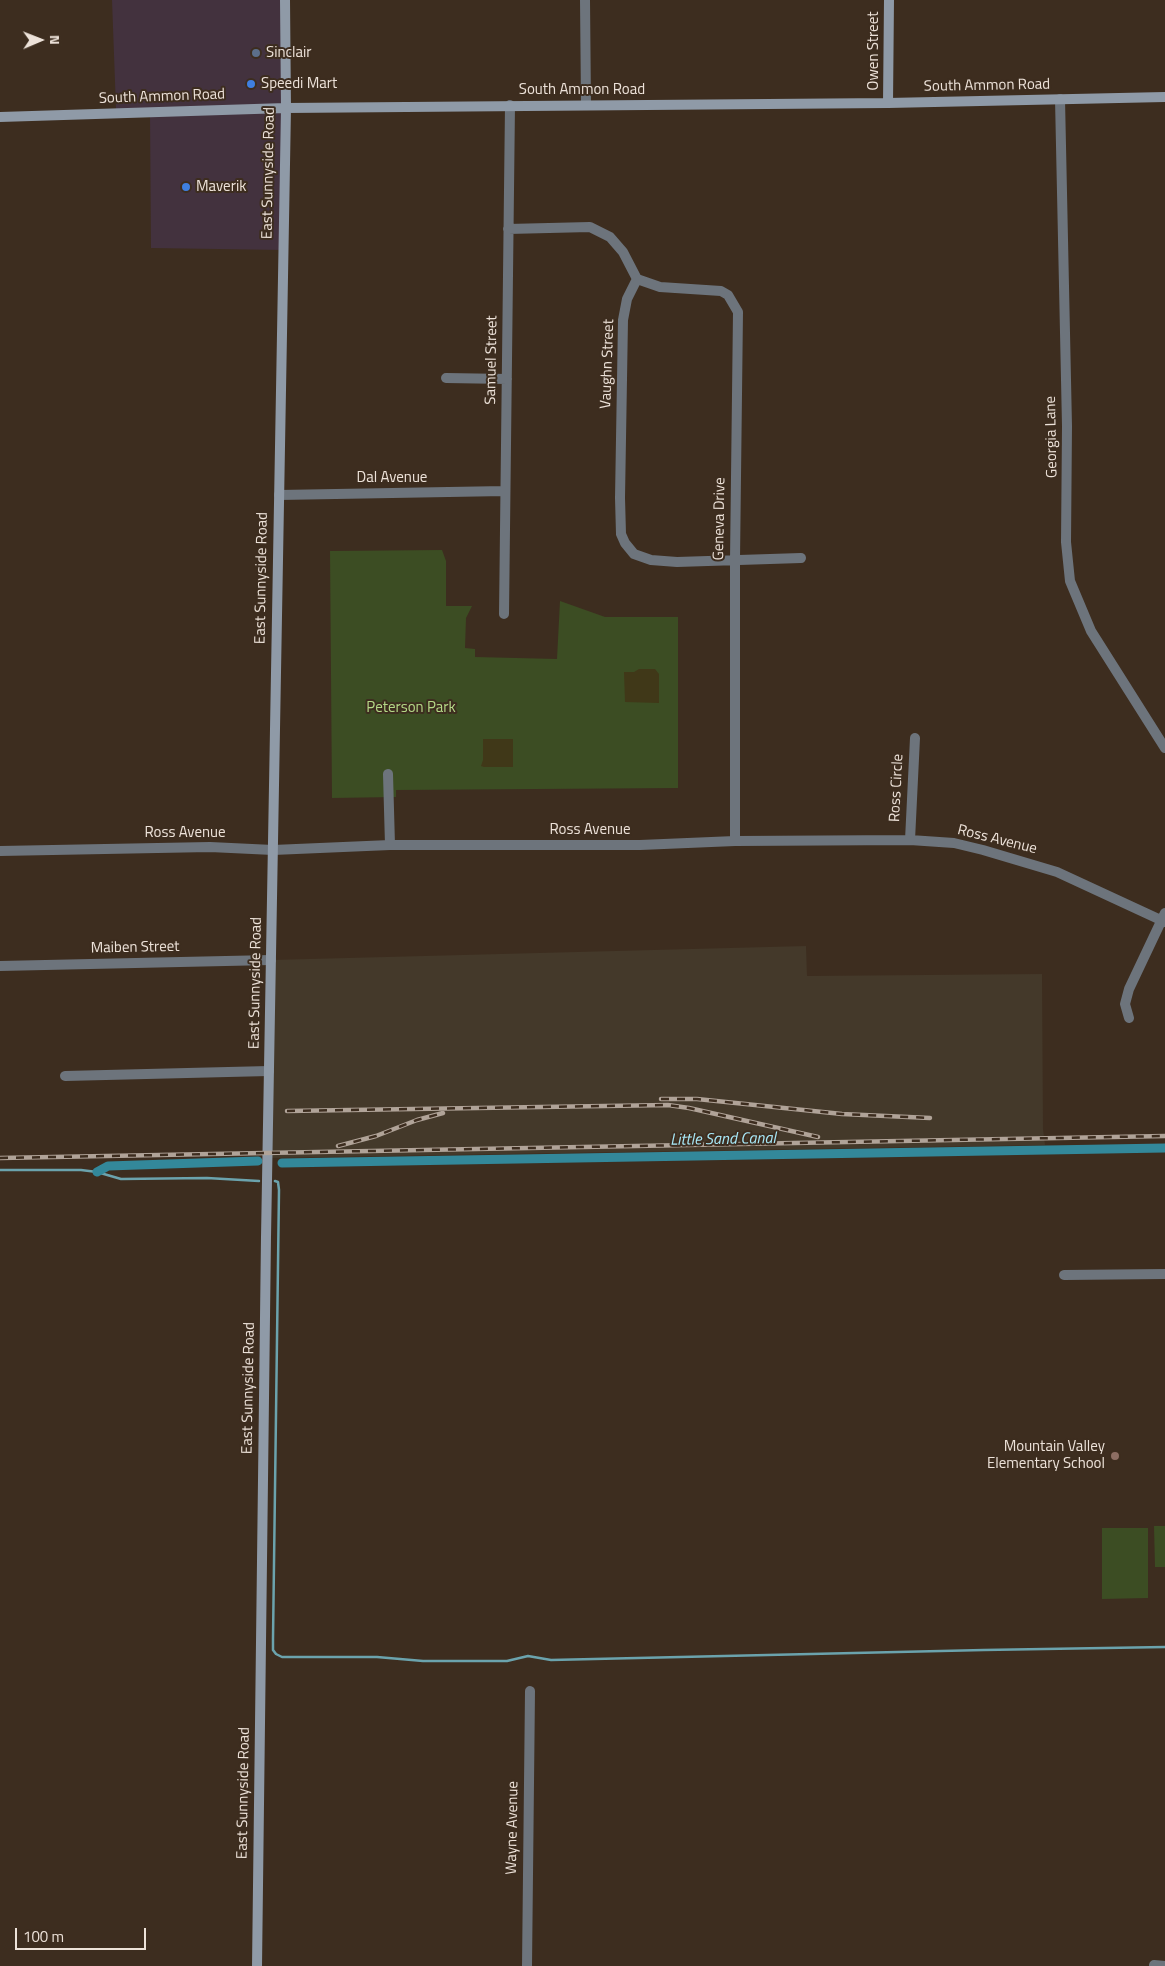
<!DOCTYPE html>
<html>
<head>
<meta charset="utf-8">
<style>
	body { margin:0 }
	#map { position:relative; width:1165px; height:1966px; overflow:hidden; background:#3d2d1f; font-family:"Titillium Web",sans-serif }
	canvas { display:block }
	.north { position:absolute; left:15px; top:15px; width:50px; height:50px; -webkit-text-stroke:4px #3d2d1f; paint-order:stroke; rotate:89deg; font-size:14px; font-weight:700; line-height:20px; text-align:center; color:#ede2d9 }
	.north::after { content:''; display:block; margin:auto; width:18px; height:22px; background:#ede2d9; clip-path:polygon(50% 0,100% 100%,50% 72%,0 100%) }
	.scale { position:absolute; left:15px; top:1928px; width:131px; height:22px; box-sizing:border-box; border:2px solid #ede2d9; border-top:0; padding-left:6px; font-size:15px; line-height:18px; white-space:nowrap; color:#ede2d9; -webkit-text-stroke:4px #3d2d1f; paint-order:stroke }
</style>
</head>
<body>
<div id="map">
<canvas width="1165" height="1966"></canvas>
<div class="north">N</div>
<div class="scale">100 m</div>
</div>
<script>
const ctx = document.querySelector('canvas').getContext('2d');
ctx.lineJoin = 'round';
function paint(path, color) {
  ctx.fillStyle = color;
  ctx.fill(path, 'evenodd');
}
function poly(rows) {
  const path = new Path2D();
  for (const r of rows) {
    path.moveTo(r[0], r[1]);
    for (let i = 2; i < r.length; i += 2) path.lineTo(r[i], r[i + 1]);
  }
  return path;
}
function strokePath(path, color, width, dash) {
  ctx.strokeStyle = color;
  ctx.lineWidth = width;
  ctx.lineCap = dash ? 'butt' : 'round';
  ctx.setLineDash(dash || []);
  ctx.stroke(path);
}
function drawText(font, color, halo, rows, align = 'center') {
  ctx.font = font + ' "Titillium Web",sans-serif';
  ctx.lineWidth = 4;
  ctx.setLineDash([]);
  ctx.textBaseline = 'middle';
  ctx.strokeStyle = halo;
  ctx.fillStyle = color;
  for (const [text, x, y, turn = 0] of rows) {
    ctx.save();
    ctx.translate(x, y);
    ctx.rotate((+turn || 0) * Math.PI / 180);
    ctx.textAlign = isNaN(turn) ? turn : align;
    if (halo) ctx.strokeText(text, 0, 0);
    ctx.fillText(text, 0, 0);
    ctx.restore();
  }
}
paint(poly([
	[112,0,285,0,283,250,151,248,150,113,116,109]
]), '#43323e');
paint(poly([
	[806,946,807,976,1042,974,1043,1129,1045,1145,267,1158,271,960]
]), '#44392a');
paint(poly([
	[442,550,446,561,446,606,472,606,466,618,465,648,475,649,475,657,557,659,560,601,605,617,678,617,678,788,396,790,396,797,332,798,330,551],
	[1154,1526,1165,1526,1165,1567,1155,1567],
	[1102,1528,1148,1528,1148,1598,1102,1599]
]), '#3c4d23');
paint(poly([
	[639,669,655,669,659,674,659,703,625,702,624,672,634,672],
	[483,739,513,739,513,767,484,767,481,766,483,760]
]), '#403818');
strokePath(poly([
	[0,1170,81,1170,97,1172,121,1179,207,1178,259,1181],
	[275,1181,278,1182,279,1190,273,1638,273,1650,276,1654,282,1657,377,1657,423,1661,507,1661,528,1656,551,1660,984,1650,1165,1647]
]), '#6ba3ad', 2.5);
strokePath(poly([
	[282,1163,1165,1148],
	[97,1172,108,1166,258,1161]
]), '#33889a', 9);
strokePath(poly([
	[585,0,586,105],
	[1060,99,1067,426,1066,542,1070,581,1091,631,1165,748],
	[508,229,590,227,610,237,623,252,637,279,627,299,623,320,620,498,621,534,625,543,634,554,651,560,677,562,801,558],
	[637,279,660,287,721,291,728,295,738,312,735,559,735,841],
	[446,378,507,379],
	[279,495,505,491],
	[504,614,510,105],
	[388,774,390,845],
	[910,840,915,738],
	[0,851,210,847,273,850,390,845,640,845,735,841,910,840,954,843,983,850,1057,872,1165,922],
	[0,966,271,960],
	[1129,1018,1125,1004,1129,989,1165,913],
	[65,1076,269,1071],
	[1064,1275,1165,1274],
	[1154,1965,1165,1966],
	[527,1966,530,1691]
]), '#6d747c', 10);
strokePath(poly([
	[888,103,889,0],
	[0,117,286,108,888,103,1165,97],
	[257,1966,266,1236,286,108,285,0]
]), '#8f9aa7', 10);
const rail = poly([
	[661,1099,697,1099,842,1114,930,1118],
	[287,1111,668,1105,689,1108,818,1137],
	[338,1146,376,1136,417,1120,443,1113],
	[0,1158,1165,1136]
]);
strokePath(rail, '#b0a398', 4.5);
strokePath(rail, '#3d2d1f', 2.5, [8]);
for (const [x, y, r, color] of [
	[256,53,5,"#5c6f8a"],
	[251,84,5,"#3f7fe0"],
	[186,187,5,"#3f7fe0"],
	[1115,1456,5,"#8d6e63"]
]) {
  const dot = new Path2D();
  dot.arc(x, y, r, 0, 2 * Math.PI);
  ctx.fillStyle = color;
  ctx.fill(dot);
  strokePath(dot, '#3d2d1f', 2);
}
drawText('15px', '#ede2d9', '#3d2d1f', [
	["Owen Street",874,51,-90],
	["South Ammon Road",987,86,-1],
	["South Ammon Road",582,90],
	["South Ammon Road",162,97,-2],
	["East Sunnyside Road",269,173,-89],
	["Samuel Street",492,360,-89],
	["Vaughn Street",608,364,-88],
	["Georgia Lane",1052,437,-91],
	["Dal Avenue",392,478],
	["Geneva Drive",720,519,-89],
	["East Sunnyside Road",262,578,-89],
	["Ross Circle",897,788,-87],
	["Ross Avenue",590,830],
	["Ross Avenue",185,833],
	["Ross Avenue",997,840,14],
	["Maiben Street",135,948,-1],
	["East Sunnyside Road",256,983,-89],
	["East Sunnyside Road",249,1388,-89],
	["East Sunnyside Road",244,1793,-89],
	["Wayne Avenue",513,1828,-89]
]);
drawText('15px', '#ede2d9', '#3d2d1f', [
	["Sinclair",266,53],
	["Speedi Mart",261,84],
	["Maverik",196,187],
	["Mountain Valley",1105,1447,"right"],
	["Elementary School",1105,1464,"right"]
], 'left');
drawText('15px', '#b5d987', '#3d2d1f', [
	["Peterson Park",411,708]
]);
drawText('italic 16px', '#a8e9f8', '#3d2d1f', [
	["Little Sand Canal",723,1140,-1]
]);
</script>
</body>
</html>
